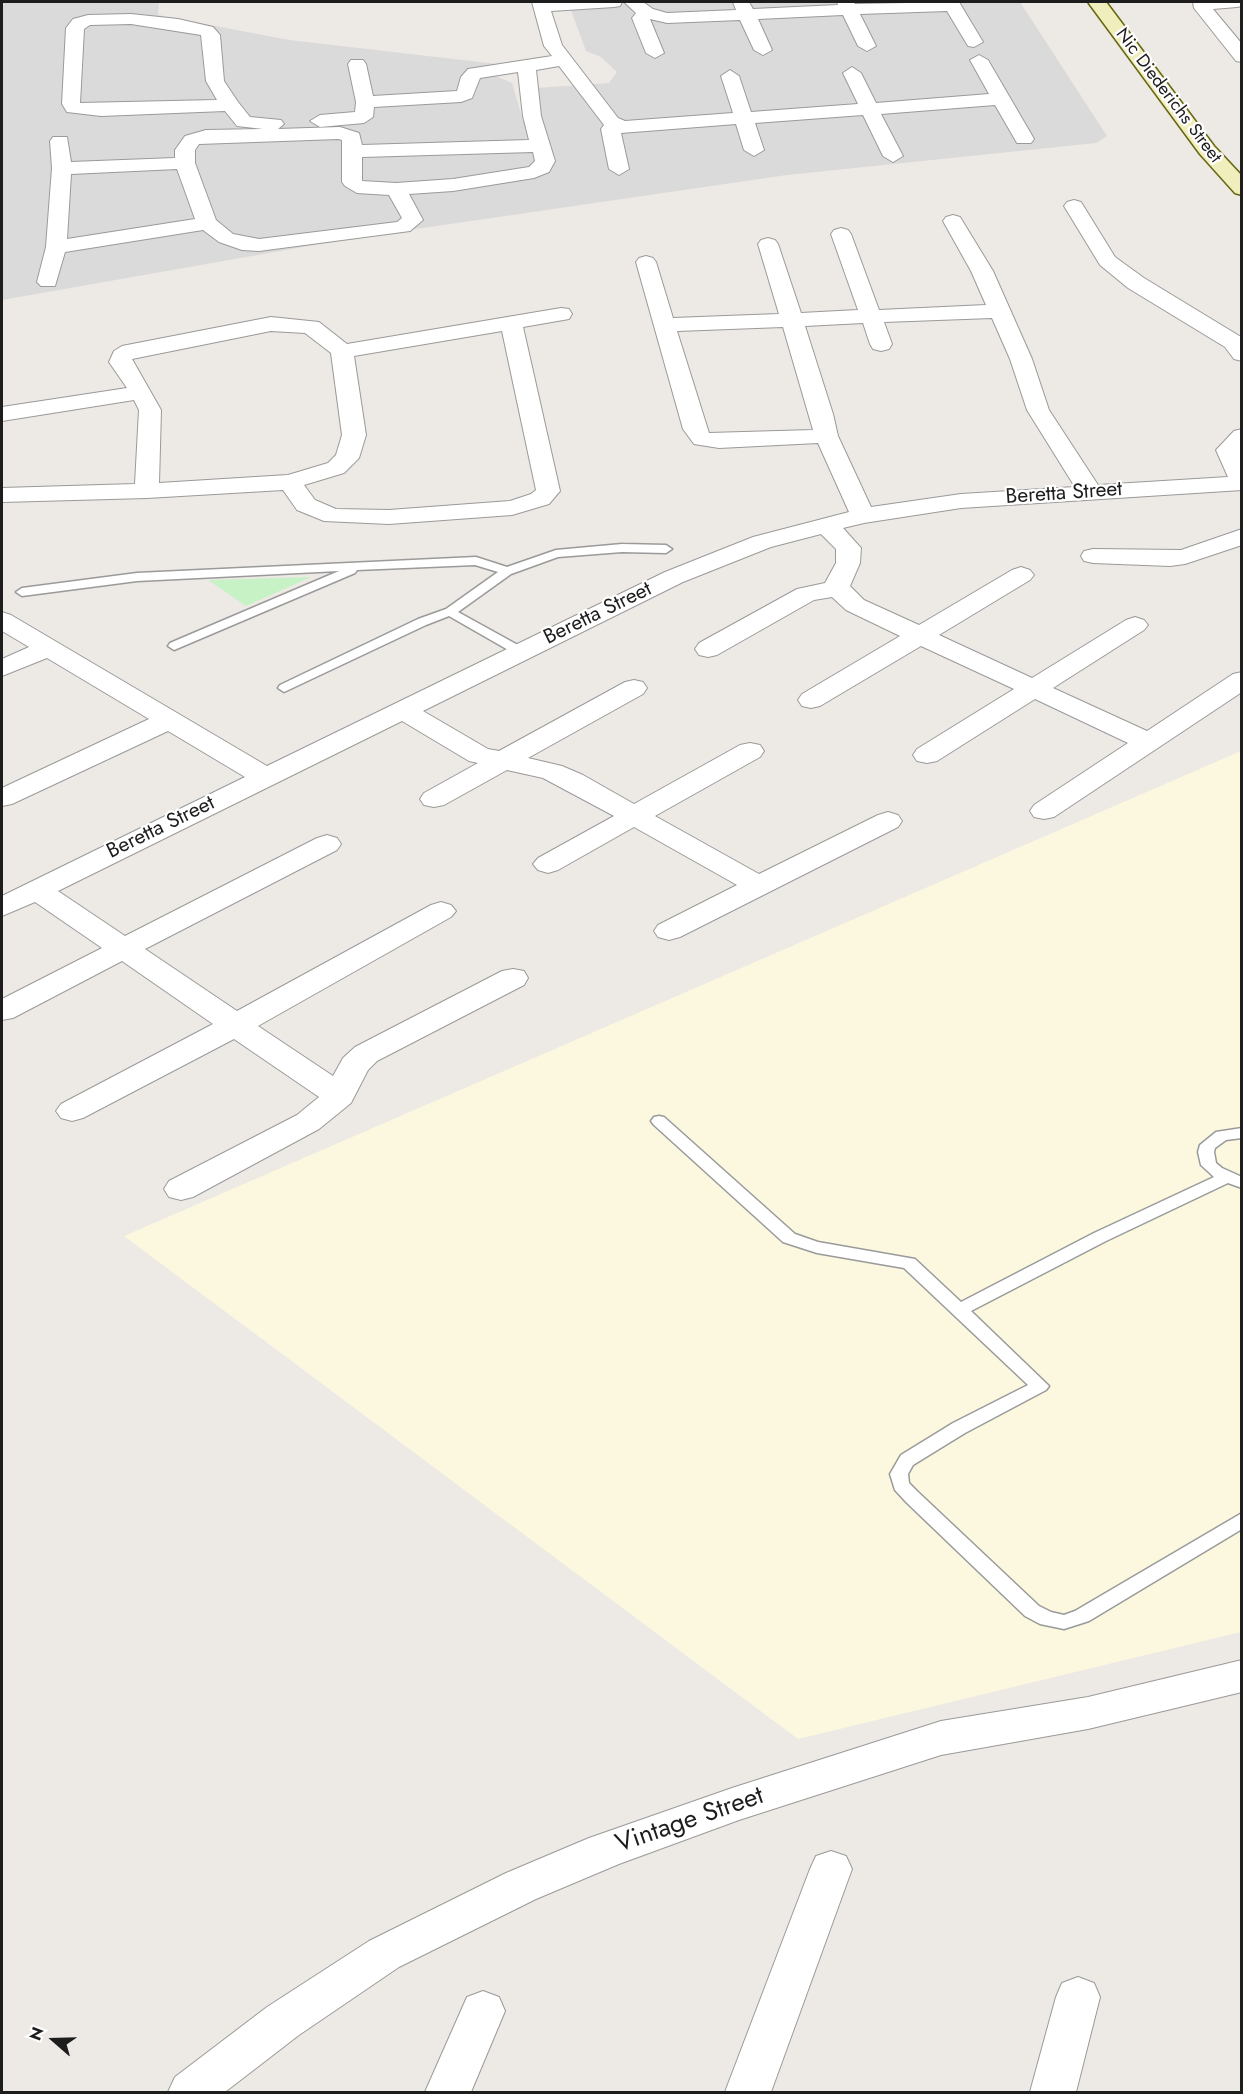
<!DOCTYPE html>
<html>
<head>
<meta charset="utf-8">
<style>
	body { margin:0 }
	#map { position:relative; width:1243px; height:2094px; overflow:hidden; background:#ede9e4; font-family:Jost,sans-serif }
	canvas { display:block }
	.frame { position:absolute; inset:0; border:3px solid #1d1d1d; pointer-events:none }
	.north { position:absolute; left:24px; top:2010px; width:60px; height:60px; -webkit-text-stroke:4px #fff; paint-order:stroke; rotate:290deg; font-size:16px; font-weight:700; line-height:24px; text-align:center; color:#1d1d1d }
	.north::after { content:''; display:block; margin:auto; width:21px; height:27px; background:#1d1d1d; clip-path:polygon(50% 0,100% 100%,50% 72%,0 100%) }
</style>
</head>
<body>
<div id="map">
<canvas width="1243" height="2094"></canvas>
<div class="frame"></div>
<div class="north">N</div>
</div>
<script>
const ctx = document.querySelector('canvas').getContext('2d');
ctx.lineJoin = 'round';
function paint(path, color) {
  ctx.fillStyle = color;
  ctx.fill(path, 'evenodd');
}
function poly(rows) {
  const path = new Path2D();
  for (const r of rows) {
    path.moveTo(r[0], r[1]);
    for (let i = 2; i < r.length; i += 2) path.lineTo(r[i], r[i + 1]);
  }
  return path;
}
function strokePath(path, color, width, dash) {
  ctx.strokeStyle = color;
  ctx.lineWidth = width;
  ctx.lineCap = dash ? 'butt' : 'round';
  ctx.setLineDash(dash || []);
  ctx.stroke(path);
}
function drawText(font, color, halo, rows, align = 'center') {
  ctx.font = font + ' Jost,sans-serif';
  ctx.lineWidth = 4.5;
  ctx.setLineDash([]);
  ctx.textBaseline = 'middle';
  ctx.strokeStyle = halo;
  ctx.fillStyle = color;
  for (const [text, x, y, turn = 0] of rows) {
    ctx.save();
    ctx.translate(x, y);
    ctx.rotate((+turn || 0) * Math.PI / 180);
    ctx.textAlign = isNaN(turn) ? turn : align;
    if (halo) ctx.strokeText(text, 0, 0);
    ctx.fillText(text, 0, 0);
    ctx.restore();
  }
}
paint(poly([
	[2,2,159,2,158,15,289,40,497,64,496,76,512,83,523,121,541,120,537,88,609,83,617,72,601,57,586,51,568,2,1020,2,1107,136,1096,143,787,175,354,238,2,300]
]), '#dbdada');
paint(poly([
	[1241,751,1241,1632,798,1739,124,1236]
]), '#fbf8df');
paint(poly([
	[311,577,246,606,208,580]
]), '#c7f2c5');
const lane = poly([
	[622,544,666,545,672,549,666,553,622,552,558,557,511,574,458,612,525,649,525,655,517,655,449,616,426,625,284,692,278,688,280,685,418,619,446,609,498,572,475,565,357,570,355,573,174,650,168,646,170,643,339,571,137,581,22,596,16,592,22,588,137,573,476,557,507,567,556,550,622,544],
	[659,1116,664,1117,795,1234,818,1242,915,1259,961,1302,1094,1233,1214,1177,1201,1165,1198,1152,1200,1145,1216,1132,1242,1128,1242,1138,1226,1140,1215,1148,1214,1152,1216,1163,1222,1168,1242,1177,1242,1188,1228,1183,1106,1241,971,1311,1049,1386,1046,1390,965,1433,913,1465,908,1474,909,1483,918,1492,1039,1606,1051,1612,1064,1615,1075,1611,1242,1513,1242,1529,1089,1621,1064,1629,1040,1624,1025,1616,906,1502,895,1490,890,1474,901,1455,953,1423,1028,1385,904,1268,817,1253,783,1242,654,1125,651,1121,654,1117,659,1116]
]);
const street = poly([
	[532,2,622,2,620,6,614,7,551,11,562,45,618,118,625,121,733,113,721,76,730,70,739,76,751,112,858,104,843,73,852,67,861,73,876,103,989,94,970,60,979,55,988,60,1034,139,1031,143,1017,143,995,105,881,114,903,156,893,162,883,156,863,115,755,123,764,150,754,156,744,150,736,124,621,133,629,169,619,175,609,169,601,129,604,125,559,66,536,70,541,116,555,161,549,172,534,178,453,191,409,194,423,220,410,231,259,251,242,250,219,242,203,230,65,252,55,286,41,286,37,282,46,247,52,168,50,141,53,137,67,137,71,162,175,158,175,150,185,136,206,130,263,129,237,126,225,111,101,116,67,112,62,104,66,28,73,19,88,15,131,14,178,19,213,27,220,35,224,81,238,102,250,117,281,120,284,124,278,129,340,127,359,133,362,145,529,140,523,116,518,72,480,78,472,98,461,102,374,107,373,117,364,123,320,127,310,121,320,115,355,112,356,102,348,64,351,60,363,60,366,64,373,96,457,91,461,77,468,69,552,56,544,46,532,2],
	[131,24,201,35,206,81,217,100,80,103,84,29,90,25,131,24],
	[338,139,342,140,342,182,345,186,357,193,389,195,402,218,397,222,259,239,233,234,216,220,195,163,195,150,199,144,338,139],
	[533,152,535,161,529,167,453,179,396,183,362,181,362,157,533,152],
	[177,169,195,219,67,239,71,174,177,169],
	[624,2,643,2,653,9,667,13,736,10,733,2,749,2,753,9,838,5,837,2,853,2,855,4,959,2,983,42,974,47,968,46,947,11,860,14,876,46,867,51,858,46,843,15,758,19,772,50,763,55,754,50,740,20,667,23,650,19,664,53,655,58,646,53,632,18,636,13,624,2],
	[1193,2,1242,2,1242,6,1237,7,1213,9,1242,44,1242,62,1236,61,1194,8,1193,2],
	[1074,200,1081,202,1115,257,1144,278,1241,337,1242,361,1234,359,1225,347,1128,288,1100,265,1064,206,1067,202,1074,200],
	[953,215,960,217,993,271,1032,359,1049,410,1098,485,1228,477,1216,450,1234,431,1242,429,1242,490,961,508,864,523,843,528,861,548,860,563,850,586,864,600,919,625,1012,570,1021,567,1030,570,1034,575,1030,580,939,635,1032,678,1126,620,1135,617,1144,620,1148,625,1144,630,1053,688,1147,731,1233,674,1242,672,1242,692,1054,817,1044,819,1034,817,1030,811,1034,805,1128,743,1035,699,937,761,927,763,917,761,913,755,917,749,1014,689,921,646,820,706,811,708,802,706,798,700,802,694,900,636,846,610,832,597,814,600,717,655,708,657,699,655,695,649,699,643,797,589,825,583,836,563,836,549,821,534,771,547,683,582,423,711,488,749,499,751,625,682,634,680,643,682,647,688,643,694,528,758,562,766,583,775,634,804,740,745,750,743,760,745,764,751,760,757,655,816,759,874,878,815,888,812,898,815,902,821,898,827,680,937,669,940,658,937,654,931,658,925,737,885,634,827,558,870,548,873,538,870,533,864,538,858,614,816,543,778,507,770,444,805,434,807,424,805,420,799,424,793,478,763,469,761,402,721,58,891,125,936,317,838,327,835,337,838,341,844,337,850,145,949,237,1011,431,905,441,902,451,905,456,911,451,917,258,1026,333,1076,343,1058,355,1047,502,971,513,969,524,971,528,978,524,985,377,1061,368,1070,351,1103,319,1129,193,1197,181,1200,169,1197,164,1189,169,1181,297,1115,319,1097,234,1039,83,1118,72,1121,61,1118,56,1111,61,1104,213,1024,122,961,13,1018,2,1020,2,999,102,948,35,902,2,916,2,896,245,777,168,731,12,804,2,806,2,788,149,719,47,658,2,676,2,659,29,647,2,631,2,612,11,615,267,766,665,572,753,537,849,512,818,443,719,448,694,444,683,429,636,262,639,258,646,256,653,258,656,262,673,318,779,314,758,244,761,240,768,238,775,240,778,244,801,313,858,310,831,234,834,230,841,228,848,230,851,234,879,310,986,305,971,271,943,221,946,217,953,215],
	[992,318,1010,359,1027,410,1075,487,961,494,871,507,838,436,833,414,805,326,863,323,870,344,873,349,881,351,889,349,892,344,884,322,992,318],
	[783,327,813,430,709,433,677,331,783,327],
	[561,308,569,309,572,314,569,319,523,327,560,491,549,504,512,515,389,524,324,521,297,510,283,490,147,498,2,502,2,488,135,484,139,410,134,400,2,421,2,407,127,388,109,362,114,351,122,346,271,317,319,322,347,344,561,308],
	[271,331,305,333,331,353,342,435,336,455,328,463,288,475,159,483,161,410,132,359,271,331],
	[502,331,536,490,531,494,510,501,389,510,336,509,315,500,304,485,344,473,359,458,366,435,354,356,502,331],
	[1242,529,1242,545,1185,564,1170,566,1093,563,1084,561,1081,556,1084,551,1093,549,1181,550,1242,529],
	[1242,1660,1242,1692,1088,1729,941,1755,739,1820,619,1864,536,1899,399,1967,299,2035,225,2092,168,2092,175,2077,267,2007,369,1941,506,1873,589,1838,732,1788,941,1721,1088,1697,1242,1660],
	[831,1851,846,1856,852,1869,771,2092,725,2092,810,1869,816,1856,831,1851],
	[1078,1977,1094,1983,1100,1997,1076,2092,1030,2092,1056,1997,1062,1983,1078,1977],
	[483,1991,499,1997,505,2011,471,2092,425,2092,467,1997,483,1991]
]);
const secondary = poly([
	[1088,2,1106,2,1214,146,1242,176,1242,195,1235,193,1200,154,1088,2]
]);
strokePath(lane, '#9a9a9a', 3);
strokePath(street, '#9a9a9a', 2);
strokePath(secondary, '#661', 3);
paint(lane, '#fff');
paint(street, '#fff');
paint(secondary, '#f1eebd');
drawText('18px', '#1d1d1d', '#fff', [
	["Nic Diederichs Street",1168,96,53]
]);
drawText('21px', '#1d1d1d', '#fff', [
	["Beretta Street",1064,494,-4],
	["Beretta Street",598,614,-26],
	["Beretta Street",161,828,-26]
]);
drawText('26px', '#1d1d1d', '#fff', [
	["Vintage Street",690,1821,-19]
]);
</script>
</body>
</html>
